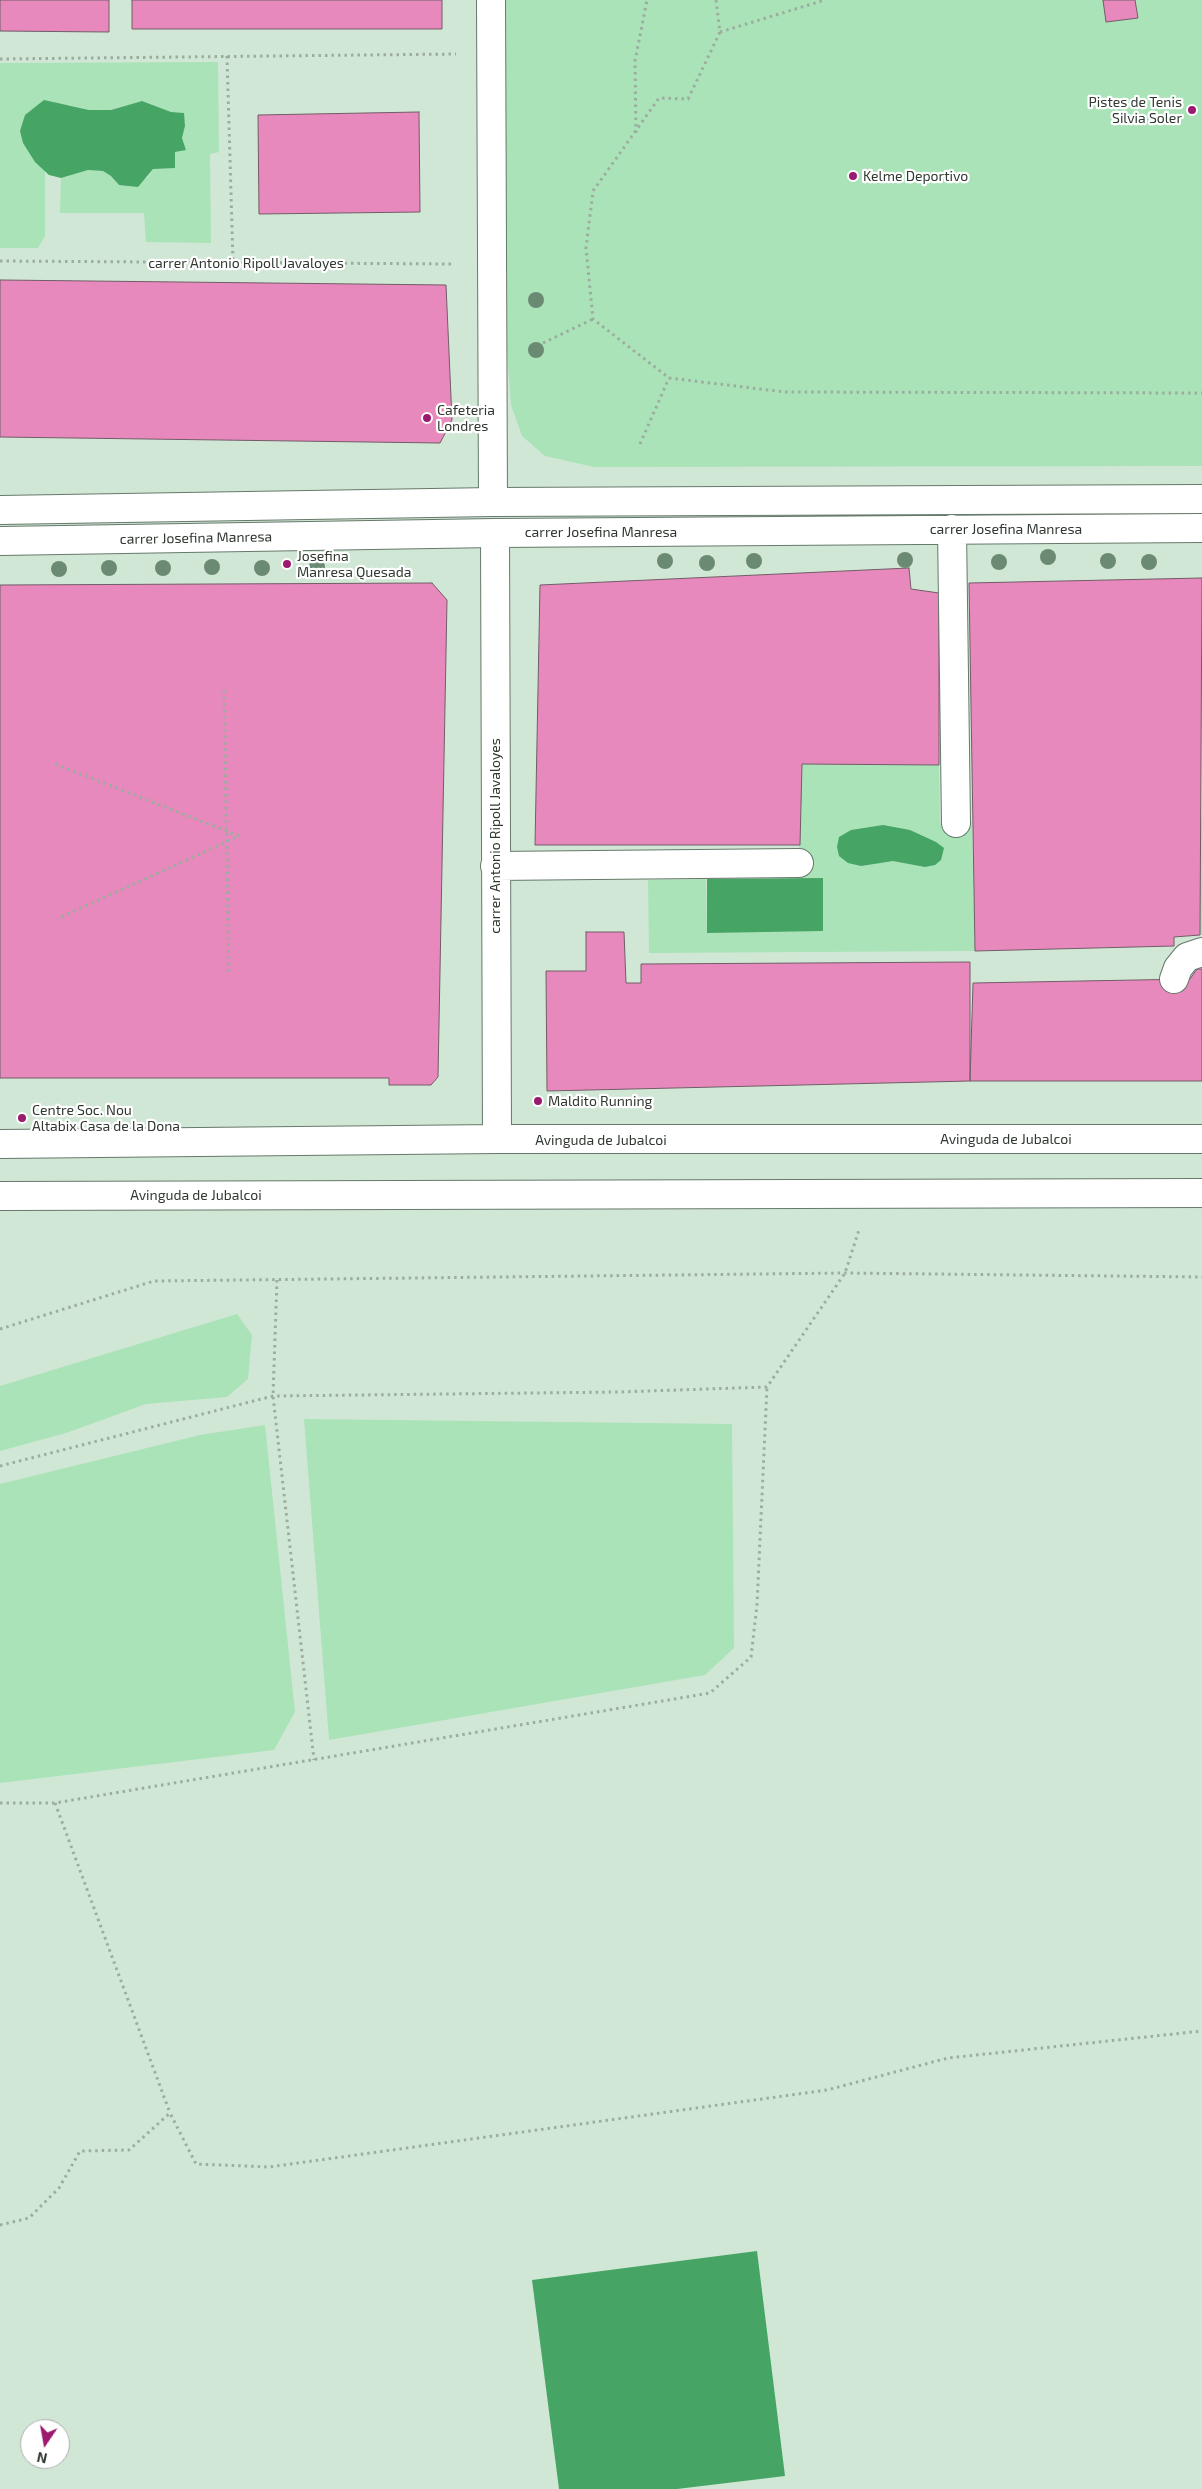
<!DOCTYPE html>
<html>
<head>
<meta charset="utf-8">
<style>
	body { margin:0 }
	#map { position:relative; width:1202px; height:2489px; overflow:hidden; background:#d1e7d6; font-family:"Exo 2",sans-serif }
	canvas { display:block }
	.north { position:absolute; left:20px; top:2419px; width:50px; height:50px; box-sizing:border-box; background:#fff; border:1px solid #acafad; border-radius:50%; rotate:192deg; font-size:14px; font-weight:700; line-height:20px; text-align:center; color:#303831 }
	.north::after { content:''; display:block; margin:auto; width:18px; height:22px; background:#9b196e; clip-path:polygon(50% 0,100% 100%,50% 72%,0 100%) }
</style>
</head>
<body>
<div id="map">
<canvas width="1202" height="2489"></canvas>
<div class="north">N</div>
</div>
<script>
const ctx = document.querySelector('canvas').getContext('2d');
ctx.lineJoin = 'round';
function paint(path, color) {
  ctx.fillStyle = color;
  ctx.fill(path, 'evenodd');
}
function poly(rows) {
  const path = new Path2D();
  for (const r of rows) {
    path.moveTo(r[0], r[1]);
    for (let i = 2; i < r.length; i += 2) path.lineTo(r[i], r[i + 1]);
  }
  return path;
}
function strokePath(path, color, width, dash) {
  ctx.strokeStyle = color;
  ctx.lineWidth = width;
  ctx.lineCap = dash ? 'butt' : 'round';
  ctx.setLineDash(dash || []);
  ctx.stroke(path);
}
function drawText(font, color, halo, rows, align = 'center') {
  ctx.font = font + ' "Exo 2",sans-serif';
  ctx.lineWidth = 4.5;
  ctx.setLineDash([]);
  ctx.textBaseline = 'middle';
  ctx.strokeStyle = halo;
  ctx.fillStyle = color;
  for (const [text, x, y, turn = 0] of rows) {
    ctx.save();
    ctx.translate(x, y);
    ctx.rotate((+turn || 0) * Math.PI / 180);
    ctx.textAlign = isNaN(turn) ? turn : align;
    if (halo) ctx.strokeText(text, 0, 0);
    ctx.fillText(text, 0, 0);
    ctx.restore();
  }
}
paint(poly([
	[502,0,1202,0,1202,466,594,467,545,456,522,436,511,405,507,352],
	[218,62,219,152,210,154,211,243,146,242,144,213,60,213,61,178,88,170,103,171,111,176,119,185,147,178,153,169,175,152,186,149,182,138,185,126,183,113,171,112,142,101,111,110,89,110,69,105,20,131,23,143,45,171,45,236,38,248,0,248,0,63],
	[802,764,939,765,940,823,972,822,975,951,649,953,648,880,706,879,707,933,798,879],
	[1200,817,1202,817,1202,935,1200,935],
	[237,1314,252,1335,248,1379,227,1397,146,1404,66,1433,0,1451,0,1386],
	[304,1419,732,1424,734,1648,705,1675,329,1740],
	[265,1425,295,1712,274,1750,0,1783,0,1484,200,1435]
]), '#aae3b8');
paint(poly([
	[44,100,89,110,111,110,142,101,171,112,184,113,185,126,182,138,186,150,175,152,175,168,153,169,138,187,119,185,111,176,103,171,88,170,61,178,49,175,35,162,23,143,20,131,25,115],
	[883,825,910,830,936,842,944,848,941,860,935,865,925,867,893,861,861,866,848,863,839,856,837,847,839,837,851,830],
	[823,878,823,931,707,933,707,879],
	[757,2251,785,2476,677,2489,559,2489,532,2280]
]), '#46a465');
const building = poly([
	[0,0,109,0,109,32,0,31,0,0],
	[132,0,442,0,442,29,132,29,132,0],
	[1103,0,1135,0,1138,18,1106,22,1103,0],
	[419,112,420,212,259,214,258,115,419,112],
	[0,280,446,285,452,420,440,443,0,437,0,280],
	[909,568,911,589,939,593,939,765,802,764,800,845,535,845,540,585,909,568],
	[1202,578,1200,935,1174,937,1174,946,975,951,969,583,1202,578],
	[432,583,447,600,438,1077,431,1085,389,1085,389,1078,0,1078,0,585,432,583],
	[586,932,624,932,626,983,641,983,641,964,970,962,970,1081,547,1091,546,971,586,971,586,932],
	[1197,969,1202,969,1202,1081,970,1081,973,983,1190,979,1197,969]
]);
paint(building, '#e789bc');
strokePath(building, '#725c67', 1);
const minor = poly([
	[491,0,493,502],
	[0,510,493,502,1202,499],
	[952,529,956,823],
	[495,533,497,1139],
	[0,541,495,533,1202,528],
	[495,866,799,863],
	[1174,979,1178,968,1187,957,1202,952],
	[0,1144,497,1139,1202,1139],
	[0,1196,1202,1193]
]);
strokePath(minor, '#66796a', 30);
strokePath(poly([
	[716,0,720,32,688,99,659,98,593,191,586,248,593,319,669,378,785,392,1202,393],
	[720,32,825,0],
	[227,56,233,262],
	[0,59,456,54],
	[636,133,635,61,647,0],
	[0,261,454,264],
	[543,343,593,319],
	[640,444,669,378],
	[224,690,229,974],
	[55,764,239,836,57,919],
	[277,1280,273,1396,314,1760],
	[0,1329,154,1281,845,1273,1202,1277],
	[0,1466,273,1396,618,1392,767,1387,845,1273,859,1230],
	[0,1803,55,1803,710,1693,751,1657,757,1605,767,1387],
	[55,1803,170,2113],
	[0,2225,29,2218,59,2188,80,2151,129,2150,170,2113,196,2164,269,2167,827,2090,948,2058,1202,2031]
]), '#9cada0', 3, [2.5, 4]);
strokePath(minor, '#fff', 28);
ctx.fillStyle = '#6b8a74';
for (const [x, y] of [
	[536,300],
	[536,350],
	[1048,557],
	[905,560],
	[665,561],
	[754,561],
	[1108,561],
	[999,562],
	[1149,562],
	[707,563],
	[212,567],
	[317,567],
	[109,568],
	[163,568],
	[262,568],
	[59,569]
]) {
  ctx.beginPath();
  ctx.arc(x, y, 8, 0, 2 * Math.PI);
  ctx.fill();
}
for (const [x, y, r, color] of [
	[1192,110,5,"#9b196e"],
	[853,176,5,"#9b196e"],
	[427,418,5,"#9b196e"],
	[287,564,5,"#9b196e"],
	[538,1101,5,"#9b196e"],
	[22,1118,5,"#9b196e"]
]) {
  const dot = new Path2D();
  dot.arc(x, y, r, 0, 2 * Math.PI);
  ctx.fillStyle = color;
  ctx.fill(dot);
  strokePath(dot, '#fff', 2);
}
drawText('14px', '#303831', '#fff', [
	["Pistes de Tenis",1182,102,"right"],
	["Silvia Soler",1182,118,"right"],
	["Kelme Deportivo",863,176],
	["Cafeteria",437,410],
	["Londres",437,426],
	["Josefina",297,556],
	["Manresa Quesada",297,572],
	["Maldito Running",548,1101],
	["Centre Soc. Nou",32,1110],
	["Altabix Casa de la Dona",32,1126]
], 'left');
drawText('14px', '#303831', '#fff', [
	["carrer Antonio Ripoll Javaloyes",246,263],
	["carrer Josefina Manresa",1006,529],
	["carrer Josefina Manresa",601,532],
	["carrer Josefina Manresa",196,538,-1],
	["carrer Antonio Ripoll Javaloyes",495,836,-90],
	["Avinguda de Jubalcoi",1006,1139],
	["Avinguda de Jubalcoi",601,1140],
	["Avinguda de Jubalcoi",196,1195]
]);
</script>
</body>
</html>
